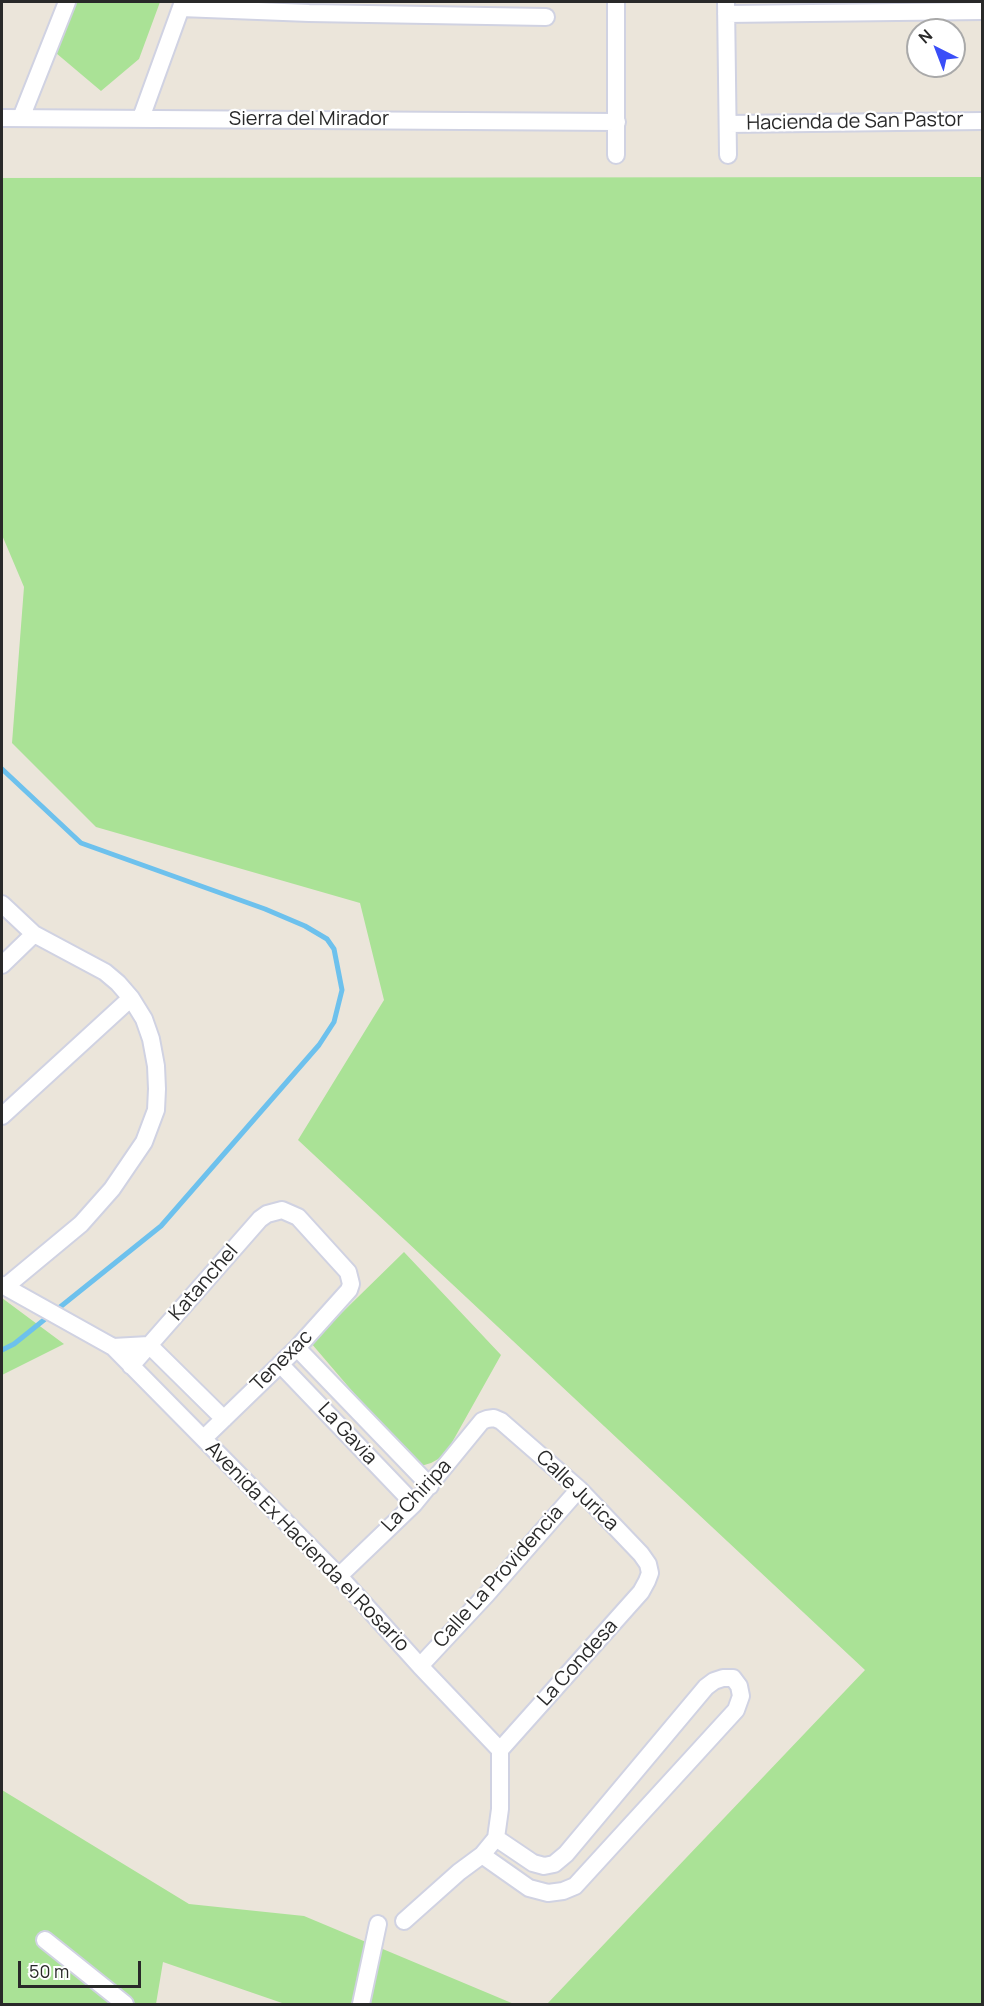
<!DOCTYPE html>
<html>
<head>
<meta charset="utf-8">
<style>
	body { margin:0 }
	#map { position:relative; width:984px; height:2006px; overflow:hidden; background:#ebe5da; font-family:Manrope,sans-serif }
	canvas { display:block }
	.frame { position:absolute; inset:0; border:3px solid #292929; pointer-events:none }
	.north { position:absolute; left:906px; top:18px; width:60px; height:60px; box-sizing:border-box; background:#fff; border:2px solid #a9a9a9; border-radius:50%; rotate:318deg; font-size:16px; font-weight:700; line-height:24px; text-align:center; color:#292929 }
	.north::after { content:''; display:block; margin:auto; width:21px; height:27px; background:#3a4ef8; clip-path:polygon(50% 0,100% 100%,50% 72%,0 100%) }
	.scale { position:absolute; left:18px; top:1961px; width:123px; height:27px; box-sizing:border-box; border:3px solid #292929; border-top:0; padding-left:8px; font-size:18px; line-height:21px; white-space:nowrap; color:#292929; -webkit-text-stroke:4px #fff; paint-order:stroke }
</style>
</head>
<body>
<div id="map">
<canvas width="984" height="2006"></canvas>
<div class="frame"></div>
<div class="north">N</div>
<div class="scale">50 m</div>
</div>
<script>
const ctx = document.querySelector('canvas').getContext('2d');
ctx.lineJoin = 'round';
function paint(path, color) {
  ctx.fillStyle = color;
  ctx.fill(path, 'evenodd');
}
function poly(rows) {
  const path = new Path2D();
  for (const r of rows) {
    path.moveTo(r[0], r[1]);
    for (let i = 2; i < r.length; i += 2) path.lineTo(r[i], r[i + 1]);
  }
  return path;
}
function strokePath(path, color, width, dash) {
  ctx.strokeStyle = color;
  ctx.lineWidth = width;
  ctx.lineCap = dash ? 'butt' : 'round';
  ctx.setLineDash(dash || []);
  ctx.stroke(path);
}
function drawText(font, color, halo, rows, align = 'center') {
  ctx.font = font + ' Manrope,sans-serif';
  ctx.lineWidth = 4.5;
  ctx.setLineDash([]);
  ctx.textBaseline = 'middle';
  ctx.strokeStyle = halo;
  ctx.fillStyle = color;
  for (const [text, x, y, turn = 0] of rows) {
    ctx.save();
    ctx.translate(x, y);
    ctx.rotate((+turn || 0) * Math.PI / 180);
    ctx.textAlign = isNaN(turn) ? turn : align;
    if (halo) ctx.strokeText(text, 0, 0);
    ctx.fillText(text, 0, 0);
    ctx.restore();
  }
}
paint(poly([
	[74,2,160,2,139,59,101,91,56,53],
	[982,177,982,2004,547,2004,865,1670,298,1140,384,1000,360,903,96,827,12,743,24,587,2,535,2,178],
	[404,1252,501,1355,450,1446,440,1458,431,1463,421,1466,412,1461,311,1343],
	[2,1298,64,1344,2,1375],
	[2,1790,189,1904,304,1916,514,2004,285,2004,163,1962,156,2004,2,2004]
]), '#aae296');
strokePath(poly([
	[2,769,81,843,265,909,305,926,327,939,334,949,342,990,334,1022,319,1045,161,1226,14,1344,2,1350]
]), '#6dc1ed', 5);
const minor = poly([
	[616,2,616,155],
	[726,2,728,155],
	[181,8,309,13,546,17],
	[726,14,982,11],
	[2,118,617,122],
	[21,118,67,2],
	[141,118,183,2],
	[728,124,982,121],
	[2,904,34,934,105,972,118,983,131,998,144,1019,151,1039,156,1066,157,1089,156,1110,144,1142,112,1189,81,1224,5,1287],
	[2,965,34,934],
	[2,1116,131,998],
	[2,1285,113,1347,339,1576,420,1666,500,1750],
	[113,1347,149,1345,224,1419],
	[297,1348,430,1486],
	[280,1364,414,1504],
	[131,1366,260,1219,267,1214,282,1210,298,1217,348,1272,351,1284,349,1290,297,1348,204,1438],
	[339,1576,414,1504,482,1421,487,1419,494,1418,501,1421,579,1489,641,1554,648,1564,650,1573,647,1581,641,1592,500,1750],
	[420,1666,487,1594,579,1489],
	[482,1855,529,1888,548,1893,563,1891,575,1886,736,1710,741,1696,739,1686,733,1678,723,1678,714,1681,706,1687,566,1854,554,1864,544,1866,533,1863,496,1838],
	[404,1921,459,1872,482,1855,496,1838,500,1809,500,1750],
	[45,1940,125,2004],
	[361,2004,378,1924]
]);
strokePath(minor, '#d0d2e2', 20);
strokePath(minor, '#fff', 16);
drawText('20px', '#292929', '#fff', [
	["Sierra del Mirador",309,119],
	["Hacienda de San Pastor",855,122,-1],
	["Katanchel",204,1283,-49],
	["Tenexac",282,1361,-45],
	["La Gavia",347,1434,47],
	["Calle Jurica",577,1491,44],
	["La Chiripa",417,1496,-47],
	["Avenida Ex Hacienda el Rosario",307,1547,46],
	["Calle La Providencia",499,1577,-48],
	["La Condesa",578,1663,-48]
]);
</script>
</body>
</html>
